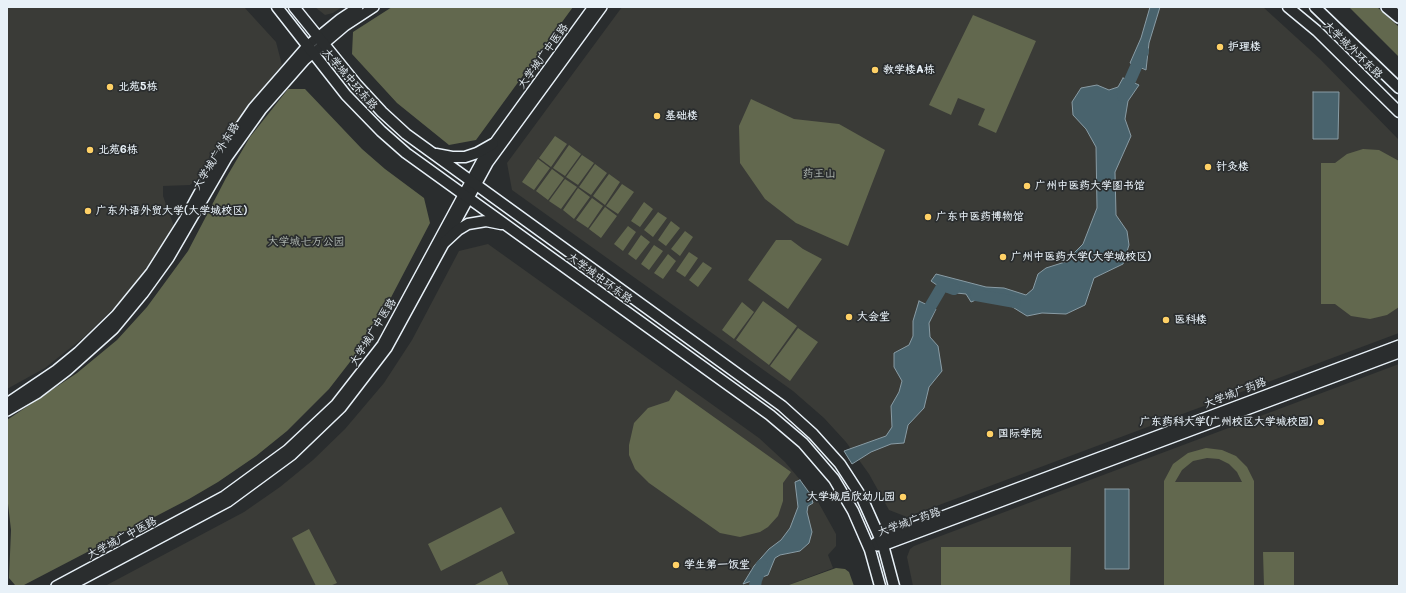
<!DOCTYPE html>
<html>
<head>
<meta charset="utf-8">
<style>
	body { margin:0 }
	#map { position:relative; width:1406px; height:593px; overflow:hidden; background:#2a2d2e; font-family:Mali,sans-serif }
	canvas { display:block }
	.frame { position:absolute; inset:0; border:8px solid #e8f1f8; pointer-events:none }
</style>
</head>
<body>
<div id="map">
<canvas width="1406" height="593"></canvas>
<div class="frame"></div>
</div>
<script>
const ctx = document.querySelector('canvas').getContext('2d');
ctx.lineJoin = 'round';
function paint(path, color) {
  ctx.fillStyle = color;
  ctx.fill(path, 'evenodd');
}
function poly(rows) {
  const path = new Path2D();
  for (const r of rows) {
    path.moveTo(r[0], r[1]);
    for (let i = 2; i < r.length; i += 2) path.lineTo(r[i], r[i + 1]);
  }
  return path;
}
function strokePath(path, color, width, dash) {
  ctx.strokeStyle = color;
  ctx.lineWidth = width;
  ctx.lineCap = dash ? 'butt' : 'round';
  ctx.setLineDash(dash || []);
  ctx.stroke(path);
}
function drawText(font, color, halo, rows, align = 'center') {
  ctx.font = font + ' Mali,"LXGW WenKai TC",sans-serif';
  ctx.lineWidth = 3.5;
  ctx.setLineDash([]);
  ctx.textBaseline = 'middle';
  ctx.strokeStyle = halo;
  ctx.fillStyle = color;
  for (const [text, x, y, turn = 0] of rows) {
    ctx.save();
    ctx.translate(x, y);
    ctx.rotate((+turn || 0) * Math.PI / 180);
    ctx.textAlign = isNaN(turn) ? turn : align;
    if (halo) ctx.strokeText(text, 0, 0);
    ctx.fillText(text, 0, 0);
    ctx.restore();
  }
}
paint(poly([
	[7,7,244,7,276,42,282,65,239,118,200,177,190,185,163,186,163,196,175,229,145,272,126,296,83,338,45,368,7,389],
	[315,7,342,7,333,13,325,15],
	[622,7,1263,7,1320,59,1399,140,1399,333,907,517,889,510,869,474,846,442,824,418,793,391,512,190,507,163],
	[488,244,759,438,785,462,817,500,836,534,836,546,828,555,833,568,786,586,105,586,244,512,280,487,313,460,345,429,384,383,412,340,459,251],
	[1399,364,1399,586,913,586,907,557,910,549,914,546]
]), '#3a3b37');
paint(poly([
	[392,7,573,7,476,140,449,145,397,103,352,54,353,32],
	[1349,7,1377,7,1399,27,1399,57],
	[973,15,1036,41,996,133,978,125,985,109,958,98,951,115,929,105],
	[288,89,305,89,362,149,385,169,424,198,430,223,386,307,360,349,329,389,287,431,256,456,218,482,189,499,24,585,15,585,9,578,11,530,7,495,7,420,77,373,117,340,147,307,188,251,226,178,250,137],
	[751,99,794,119,839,124,885,150,848,246,796,223,765,199,740,163,739,126],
	[555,136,567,144,551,167,539,158],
	[569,145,581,154,565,176,553,168],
	[1363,149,1379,150,1399,161,1399,307,1387,315,1370,319,1351,316,1335,304,1321,304,1321,163,1335,163,1347,154],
	[582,155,594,163,578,185,566,177],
	[538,159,550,168,534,190,522,182],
	[595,164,607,173,591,195,579,187],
	[552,169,564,178,548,200,536,191],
	[609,174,620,182,605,205,593,196],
	[565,179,577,187,561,209,549,201],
	[622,184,634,192,618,214,606,206],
	[578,188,590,197,574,219,563,210],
	[592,198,603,206,588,228,576,220],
	[644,202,653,209,640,227,631,221],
	[605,207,617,216,601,238,589,229],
	[658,212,667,218,653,237,644,230],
	[671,221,680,228,666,246,658,240],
	[628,226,636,232,623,251,614,244],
	[685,231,693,237,680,256,671,249],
	[641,235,650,242,636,260,628,254],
	[776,240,791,240,803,249,822,259,788,309,748,280],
	[654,245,663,251,649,270,641,264],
	[689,252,698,258,685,277,676,271],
	[668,254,676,261,663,279,654,273],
	[703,262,712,268,698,287,689,280],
	[763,301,797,326,769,365,736,340],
	[742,302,754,312,734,339,722,330],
	[798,328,818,342,790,381,770,366],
	[676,390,791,472,783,483,783,501,778,516,768,527,760,532,740,537,720,533,649,483,635,469,629,455,629,445,634,423,648,408,669,401],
	[1206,448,1222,450,1236,456,1247,467,1254,481,1254,586,1164,586,1164,481,1173,464,1188,453],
	[1207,458,1219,459,1229,464,1237,472,1242,482,1175,482,1182,470,1193,461],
	[501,507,515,533,441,571,428,544],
	[309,529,337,583,330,586,316,586,292,538],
	[941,547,1071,547,1070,586,941,586],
	[1263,552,1294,552,1294,586,1264,586],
	[836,568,845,569,849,572,854,586,786,586],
	[502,571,509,586,473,586]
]), '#62684e');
const water = poly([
	[1150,7,1160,7,1149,43,1146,70,1130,63,1141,38,1150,7],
	[1123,78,1139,85,1128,101,1125,119,1131,136,1115,172,1116,215,1127,231,1129,245,1123,264,1094,278,1085,305,1066,314,1042,313,1027,316,998,298,983,297,971,302,966,294,947,292,931,281,936,274,986,287,1004,288,1026,295,1033,289,1038,274,1046,268,1065,262,1083,244,1097,208,1096,147,1086,129,1073,115,1072,102,1081,88,1097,85,1109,90,1118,87,1123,78],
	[1313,92,1339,92,1338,139,1313,139,1313,92],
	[919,301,936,309,929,323,930,337,938,346,942,371,929,387,924,408,908,425,904,443,891,444,871,452,852,464,844,451,886,436,892,427,891,406,899,392,902,381,894,367,894,353,909,345,913,336,913,321,919,301],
	[800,480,810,494,813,503,808,506,807,512,812,532,809,543,800,551,780,555,775,558,768,575,743,584,754,566,769,549,781,540,790,528,798,507,795,482,800,480],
	[1105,489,1129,489,1129,569,1105,569,1105,489]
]);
paint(water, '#49636d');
strokePath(water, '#899ca5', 1);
strokePath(poly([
	[1123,96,1143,51],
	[976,295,1015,302],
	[923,319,943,285,954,289],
	[755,586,756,580,762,565]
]), '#49636d', 12);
const secondary = poly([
	[7,403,56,370,78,352,116,315,151,272,184,220,217,160,253,108,307,46,340,19,358,7],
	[7,411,38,393,67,371,114,329,143,294,169,258,227,158,262,109,305,60,345,26,374,7],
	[877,546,888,544,1399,353],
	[869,547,881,539,1399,345],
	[56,586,224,496,287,450,336,404,382,345,482,160,593,7],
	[70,586,228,502,292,455,341,408,387,348,488,163,602,7]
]);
const primary = poly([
	[277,7,346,95,381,131,406,153,770,415,803,443,834,479,853,511,870,550,880,586],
	[294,7,357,85,382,112,406,134,782,406,813,434,840,464,862,498,883,545,894,586],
	[1288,7,1317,31,1399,112],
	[1315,7,1399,88],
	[436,154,452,157,465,157,477,153,493,144],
	[445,242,458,230,468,224,486,221,501,224]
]);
const highway = poly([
	[1387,7,1399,17]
]);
strokePath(secondary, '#e8f1f8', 12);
strokePath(primary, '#e8f1f8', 13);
strokePath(highway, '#e8f1f8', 14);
strokePath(secondary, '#2a2d2e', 9);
strokePath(primary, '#2a2d2e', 10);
strokePath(highway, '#2a2d2e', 11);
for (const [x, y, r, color] of [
	[1220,47,4,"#ffd166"],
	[875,70,4,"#ffd166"],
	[110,87,4,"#ffd166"],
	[657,116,4,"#ffd166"],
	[90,150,4,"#ffd166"],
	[1208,167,4,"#ffd166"],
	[1027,186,4,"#ffd166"],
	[88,211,4,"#ffd166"],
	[928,217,4,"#ffd166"],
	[1003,257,4,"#ffd166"],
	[849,317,4,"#ffd166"],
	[1166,320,4,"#ffd166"],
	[1321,422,4,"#ffd166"],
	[990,434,4,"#ffd166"],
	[903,497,4,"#ffd166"],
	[676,565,4,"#ffd166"]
]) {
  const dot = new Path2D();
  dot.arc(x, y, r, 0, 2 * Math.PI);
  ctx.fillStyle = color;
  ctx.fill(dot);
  strokePath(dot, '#2a2d2e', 1.5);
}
drawText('bold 11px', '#e8f1f8', '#2a2d2e', [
	["护理楼",1228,47],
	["教学楼A栋",883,70],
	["北苑5栋",118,87],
	["基础楼",665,116],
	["北苑6栋",98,150],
	["针灸楼",1216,167],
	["广州中医药大学图书馆",1035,186],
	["广东外语外贸大学(大学城校区)",96,211],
	["广东中医药博物馆",936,217],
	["广州中医药大学(大学城校区)",1011,257],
	["大会堂",857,317],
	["医科楼",1174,320],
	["广东药科大学(广州校区大学城校园)",1313,422,"right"],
	["国际学院",998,434],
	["大学城启欣幼儿园",895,497,"right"],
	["学生第一饭堂",684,565]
], 'left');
drawText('11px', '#e8f1f8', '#2a2d2e', [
	["大学城外环东路",1353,50,44],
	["大学城广中医路",543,56,-54],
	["大学城中环东路",350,79,49],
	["大学城广外东路",216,156,-58],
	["大学城中环东路",600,278,36],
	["大学城广中医路",373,332,-58],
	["大学城广药路",1235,393,-21],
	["大学城广药路",909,522,-19],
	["大学城广中医路",122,538,-28]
]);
drawText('11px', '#b2bab4', '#2a2d2e', [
	["药王山",819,174],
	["大学城七万公园",306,242]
]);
</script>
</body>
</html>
